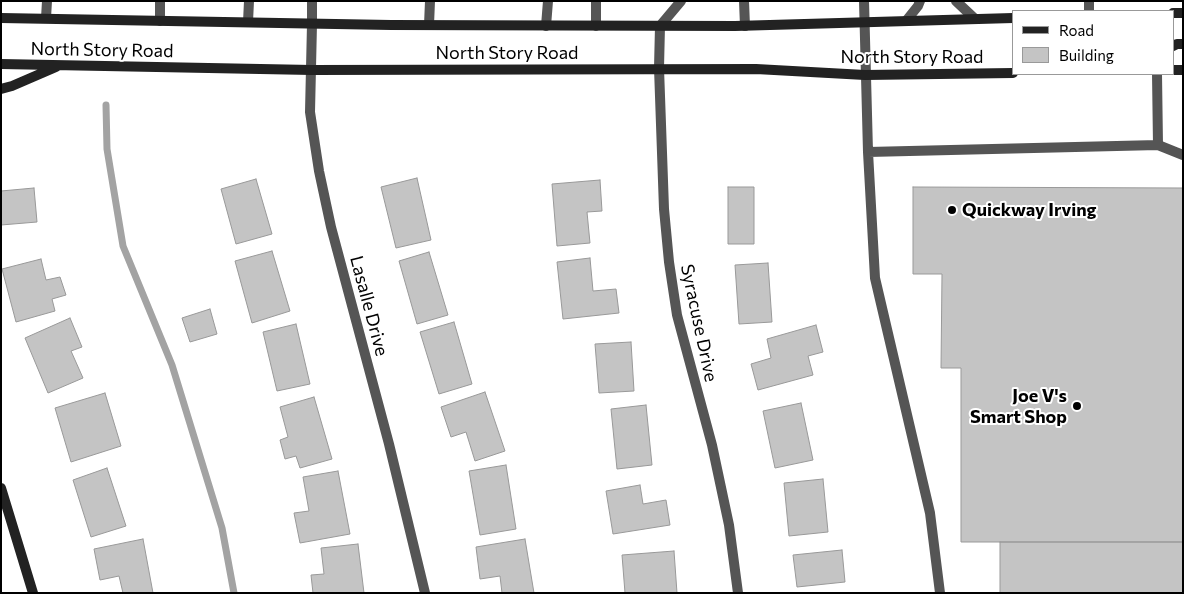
<!DOCTYPE html>
<html>
<head>
<meta charset="utf-8">
<style>
	body { margin:0 }
	#map { position:relative; width:1184px; height:594px; overflow:hidden; background:#fff; font-family:Commissioner,sans-serif }
	canvas { display:block }
	.frame { position:absolute; inset:0; border:2px solid #000; pointer-events:none }
	.legend { position:absolute; left:1012px; top:10px; width:162px; height:65px; box-sizing:border-box; background:#fff; border:1px solid #999; margin:0; padding:6px 9px; list-style:none; font-size:15px; color:#000 }
	.legend li { display:flex; align-items:center; gap:10px; height:25px }
	.legend b { width:25px; border:1px solid #999 }
</style>
</head>
<body>
<div id="map">
<canvas width="1184" height="594"></canvas>
<div class="frame"></div>
<ul class="legend">
<li><b style="height:6px;background:#222"></b>Road</li>
<li><b style="height:14px;background:#c4c4c4"></b>Building</li>
</ul>
</div>
<script>
const ctx = document.querySelector('canvas').getContext('2d');
ctx.lineJoin = 'round';
function poly(rows) {
  const path = new Path2D();
  for (const r of rows) {
    path.moveTo(r[0], r[1]);
    for (let i = 2; i < r.length; i += 2) path.lineTo(r[i], r[i + 1]);
  }
  return path;
}
function strokePath(path, color, width, dash) {
  ctx.strokeStyle = color;
  ctx.lineWidth = width;
  ctx.lineCap = dash ? 'butt' : 'round';
  ctx.setLineDash(dash || []);
  ctx.stroke(path);
}
function paint(path, color) {
  ctx.fillStyle = color;
  ctx.fill(path, 'evenodd');
}
function drawText(font, color, halo, rows, align = 'center') {
  ctx.font = font + ' Commissioner,sans-serif';
  ctx.lineWidth = 4;
  ctx.setLineDash([]);
  ctx.textBaseline = 'middle';
  ctx.strokeStyle = halo;
  ctx.fillStyle = color;
  for (const [text, x, y, turn = 0] of rows) {
    ctx.save();
    ctx.translate(x, y);
    ctx.rotate((+turn || 0) * Math.PI / 180);
    ctx.textAlign = isNaN(turn) ? turn : align;
    if (halo) ctx.strokeText(text, 0, 0);
    ctx.fillText(text, 0, 0);
    ctx.restore();
  }
}
strokePath(poly([
	[106,105,107,149,123,246,172,365,222,528,234,593]
]), '#a3a3a3', 7);
const building = poly([
	[417,178,431,240,396,248,381,187,417,178],
	[256,179,272,234,236,244,221,189,256,179],
	[600,180,602,211,587,212,590,243,557,246,552,184,600,180],
	[728,187,754,187,754,244,728,244,728,187],
	[913,187,1183,188,1183,542,961,542,961,368,941,368,942,274,913,274,913,187],
	[34,188,37,222,1,225,1,191,34,188],
	[272,251,290,311,252,323,235,261,272,251],
	[429,252,448,315,417,324,399,261,429,252],
	[590,258,593,291,616,289,619,313,563,319,557,262,590,258],
	[41,259,46,280,60,277,66,295,52,299,55,311,16,322,2,269,41,259],
	[768,263,772,322,739,324,735,265,768,263],
	[210,309,217,334,190,342,182,318,210,309],
	[70,318,82,347,71,351,83,378,48,393,25,338,70,318],
	[454,322,472,384,439,394,420,332,454,322],
	[296,324,310,384,277,391,263,332,296,324],
	[816,325,823,352,808,356,813,375,758,390,751,364,771,358,767,339,816,325],
	[631,342,634,391,599,393,595,344,631,342],
	[485,392,505,451,475,461,466,432,451,437,441,407,485,392],
	[105,393,121,446,71,462,55,408,105,393],
	[314,397,332,459,300,468,296,456,285,459,280,440,288,437,280,407,314,397],
	[801,403,813,460,775,468,763,411,801,403],
	[646,405,652,465,617,469,611,409,646,405],
	[506,465,516,529,480,535,469,471,506,465],
	[107,468,126,526,91,537,73,480,107,468],
	[338,471,350,534,300,543,294,513,309,511,303,477,338,471],
	[823,479,828,532,789,536,784,483,823,479],
	[640,485,643,504,666,500,670,525,613,534,606,491,640,485],
	[143,539,153,593,123,593,119,576,100,580,94,549,143,539],
	[525,539,534,593,502,593,500,576,480,579,476,547,525,539],
	[1000,542,1183,542,1183,593,1000,593,1000,542],
	[358,544,364,593,313,593,311,575,324,574,321,548,358,544],
	[842,550,845,582,797,587,793,555,842,550],
	[674,551,677,593,625,593,622,555,674,551]
]);
paint(building, '#c4c4c4');
strokePath(building, '#999', 1);
strokePath(poly([
	[160,1,160,21],
	[312,1,312,24],
	[744,1,745,26],
	[864,1,868,152,875,278,930,513,940,593],
	[956,1,975,19],
	[1089,1,1089,11],
	[46,18,47,1],
	[906,21,918,6,920,1],
	[248,22,249,1],
	[429,25,430,1],
	[546,26,548,1],
	[596,26,596,1],
	[660,26,681,1],
	[1157,74,1158,145],
	[868,152,1158,145,1183,155]
]), '#555', 10);
strokePath(poly([
	[312,24,310,112,319,171,331,227,389,444,425,593],
	[660,26,659,68,664,209,669,262,677,315,712,445,729,525,738,593]
]), '#555', 10);
strokePath(poly([
	[1173,13,1183,13],
	[1,18,391,25,735,26,1013,18],
	[1173,46,1177,44,1183,44],
	[1,64,312,70,756,69,865,75,1013,73],
	[1173,70,1183,70],
	[1,89,12,86,56,67],
	[1,488,33,593]
]), '#222', 10);
for (const [x, y, r, color] of [
	[952,210,5,"#000"],
	[1077,406,5,"#000"]
]) {
  const dot = new Path2D();
  dot.arc(x, y, r, 0, 2 * Math.PI);
  ctx.fillStyle = color;
  ctx.fill(dot);
  strokePath(dot, '#fff', 2);
}
drawText('18px', '#000', '#fff', [
	["North Story Road",102,50,1],
	["North Story Road",507,53],
	["North Story Road",912,57],
	["Lasalle Drive",369,306,75],
	["Syracuse Drive",699,323,78]
]);
drawText('bold 18px', '#000', '#fff', [
	["Quickway Irving",962,210],
	["Joe V's",1067,396,"right"],
	["Smart Shop",1067,417,"right"]
], 'left');
</script>
</body>
</html>
